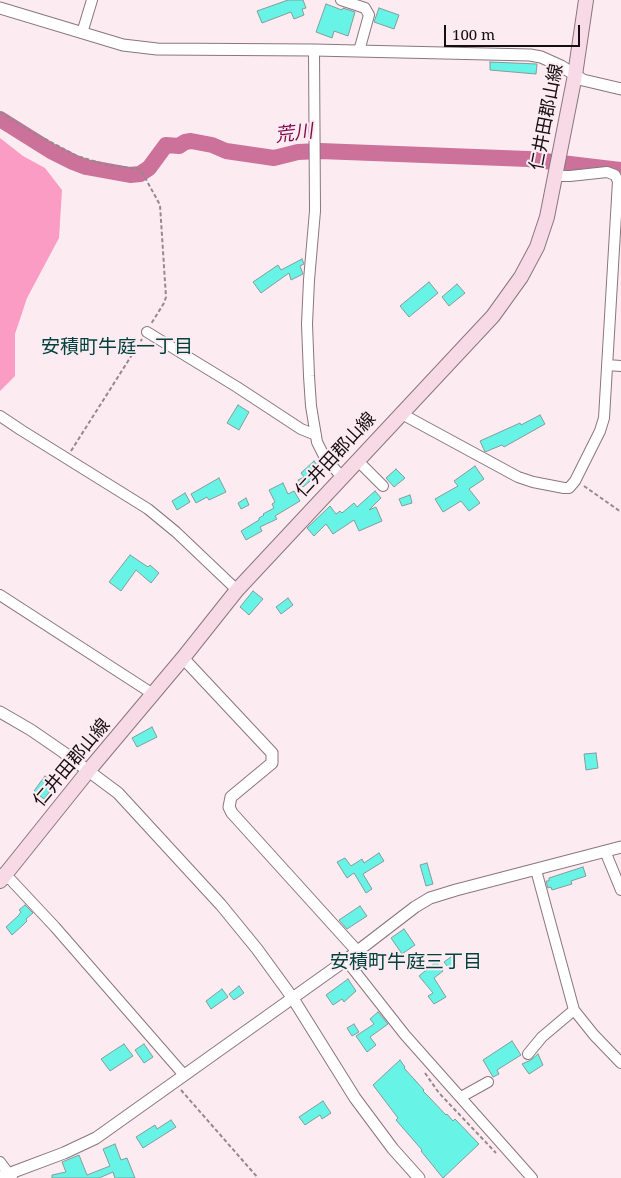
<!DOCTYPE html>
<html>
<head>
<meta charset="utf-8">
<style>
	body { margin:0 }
	#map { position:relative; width:621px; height:1178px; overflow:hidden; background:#fdebf2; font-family:"Noto Serif",serif }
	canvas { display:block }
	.scale { position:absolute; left:444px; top:25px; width:136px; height:22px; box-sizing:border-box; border:2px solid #150e11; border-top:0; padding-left:6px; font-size:15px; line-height:18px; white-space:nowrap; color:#150e11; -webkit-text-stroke:4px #fdebf2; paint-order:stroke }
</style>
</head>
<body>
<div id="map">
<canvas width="621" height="1178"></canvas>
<div class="scale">100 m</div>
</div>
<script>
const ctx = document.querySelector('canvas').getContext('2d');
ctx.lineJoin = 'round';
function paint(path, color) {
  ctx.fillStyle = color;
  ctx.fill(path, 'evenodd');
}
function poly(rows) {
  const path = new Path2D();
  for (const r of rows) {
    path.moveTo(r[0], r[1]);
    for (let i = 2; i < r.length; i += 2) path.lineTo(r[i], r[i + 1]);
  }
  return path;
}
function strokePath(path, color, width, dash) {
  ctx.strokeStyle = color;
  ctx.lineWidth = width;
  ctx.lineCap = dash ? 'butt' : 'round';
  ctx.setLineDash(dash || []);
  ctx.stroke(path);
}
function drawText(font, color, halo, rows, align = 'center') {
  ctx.font = font + ' "Noto Serif","Noto Sans JP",serif';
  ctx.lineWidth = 4;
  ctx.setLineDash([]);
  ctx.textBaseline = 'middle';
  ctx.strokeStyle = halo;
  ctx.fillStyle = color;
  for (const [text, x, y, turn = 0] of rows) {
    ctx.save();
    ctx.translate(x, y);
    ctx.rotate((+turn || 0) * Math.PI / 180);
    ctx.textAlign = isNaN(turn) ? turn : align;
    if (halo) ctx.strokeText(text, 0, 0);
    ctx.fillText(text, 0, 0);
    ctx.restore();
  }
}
paint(poly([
	[0,138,23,156,45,168,62,190,59,238,27,298,15,334,15,376,0,391]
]), '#fb9cc5');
strokePath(poly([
	[0,119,51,151,73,162,86,167,130,175,140,174,149,168,166,145,179,146,185,142,191,141,212,145,226,151,274,158,298,152,320,151,528,159,621,170]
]), '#cc7199', 16);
const building = poly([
	[288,0,303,0,306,8,302,9,304,15,294,19,291,12,262,23,257,11,288,0],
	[326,4,342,10,343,8,355,12,348,36,334,31,332,38,316,32,326,4],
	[379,8,399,15,394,29,374,22,379,8],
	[490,62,537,64,536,74,490,70,490,62],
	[302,259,304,264,300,266,303,274,291,280,289,273,261,293,253,282,278,265,281,270,302,259],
	[429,282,438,293,409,317,400,306,429,282],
	[457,284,465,293,449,306,442,297,457,284],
	[238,405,249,412,239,430,227,423,238,405],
	[540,415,545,424,504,447,502,445,485,452,480,441,520,423,521,425,540,415],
	[314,461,322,471,303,487,298,480,304,477,301,473,314,461],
	[475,466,484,479,469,489,480,503,469,511,461,501,443,512,435,499,458,486,454,481,475,466],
	[396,469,405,478,394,487,386,478,396,469],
	[219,478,226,492,209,500,207,497,196,503,191,494,219,478],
	[283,483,288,494,294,491,300,501,275,516,277,519,260,527,262,531,246,540,241,531,259,520,259,518,264,515,263,514,274,508,272,504,275,502,269,490,283,483],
	[375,491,381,498,369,510,376,507,382,521,359,531,354,520,333,534,326,524,314,536,307,528,330,506,336,514,340,511,342,513,354,503,357,507,375,491],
	[185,493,190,502,177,510,172,501,185,493],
	[410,495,412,503,402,506,399,499,410,495],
	[246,498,249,505,241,509,238,503,246,498],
	[130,555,148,567,150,565,159,573,151,583,136,570,121,591,109,582,130,555],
	[253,591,263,599,249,615,240,607,253,591],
	[288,598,293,605,281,614,276,607,288,598],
	[152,727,157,737,137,747,132,738,152,727],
	[596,753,598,768,586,770,584,754,596,753],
	[45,776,55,785,44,799,34,791,45,776],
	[379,853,384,861,363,874,372,889,366,893,354,873,347,878,337,862,345,858,351,866,362,859,364,863,379,853],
	[427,863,433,884,426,886,420,865,427,863],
	[583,867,586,876,571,881,572,884,552,890,551,887,548,888,546,881,549,881,549,878,583,867],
	[25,905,33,913,26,919,27,921,23,925,12,935,6,927,18,916,21,912,19,910,25,905],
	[360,906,367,916,347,929,339,920,360,906],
	[404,929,415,945,402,954,391,938,404,929],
	[451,957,457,966,451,971,444,962,451,957],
	[436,962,443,971,434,978,446,997,434,1004,428,996,433,993,419,976,436,962],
	[348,979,356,991,344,1002,342,999,333,1005,326,995,348,979],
	[239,986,244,993,234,1000,229,994,239,986],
	[222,989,228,997,211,1009,206,1001,222,989],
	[378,1012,388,1024,370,1037,376,1045,367,1052,356,1036,374,1024,370,1019,378,1012],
	[354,1024,359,1032,352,1036,347,1028,354,1024],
	[512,1041,521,1055,497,1070,499,1074,493,1077,483,1060,512,1041],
	[124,1044,133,1056,110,1071,101,1059,124,1044],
	[144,1044,153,1057,144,1063,135,1050,144,1044],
	[538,1054,543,1065,529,1074,522,1064,531,1060,538,1054],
	[400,1060,405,1067,404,1068,424,1090,423,1091,429,1097,446,1115,447,1114,453,1121,455,1119,479,1144,443,1178,421,1151,422,1150,396,1120,398,1118,373,1085,400,1060],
	[323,1101,331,1113,322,1119,320,1115,305,1125,299,1117,323,1101],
	[171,1120,176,1127,143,1148,136,1137,155,1125,157,1129,171,1120],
	[115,1144,121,1160,127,1158,135,1178,115,1178,113,1172,99,1178,52,1178,52,1175,66,1172,62,1162,79,1155,87,1175,110,1166,103,1149,115,1144]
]);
paint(building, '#67f3e6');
strokePath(building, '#859c99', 1);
const minor = poly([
	[341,0,365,8,369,15,359,51],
	[82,33,92,0],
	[314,50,315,211,309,280,307,324,309,376,311,406,317,442,325,458,341,476],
	[147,332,237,387,301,429,316,435],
	[607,365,621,366],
	[400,413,518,477,533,482,564,488,569,488,575,481,600,431,604,418,618,181,615,175,607,172,570,176,555,176],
	[0,416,21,430,148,509,176,532,237,590],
	[357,460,383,486],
	[0,595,153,694],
	[605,851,621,890],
	[536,870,574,1010,594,1035,621,1063],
	[0,874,11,880,55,927,184,1075],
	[346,960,405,1035,532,1178],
	[528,1054,542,1037,574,1010],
	[461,1097,488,1082],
	[0,1162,12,1178]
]);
const tertiary = poly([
	[0,8,123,45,157,49,314,50,530,55,541,57,561,66,583,80,621,89],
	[183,658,272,753,272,763,231,797,229,807,232,813,357,951],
	[0,712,31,730,63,752,118,793,221,905,257,949,292,997,355,1098,393,1149,419,1178],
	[0,1177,64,1153,96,1138,346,960,415,907,430,898,456,890,621,847]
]);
const secondary = poly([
	[0,881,89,770,183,658,237,590,493,316,521,277,537,247,547,217,575,75,586,0]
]);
strokePath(minor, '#8a767d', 12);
strokePath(tertiary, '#8a767d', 13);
strokePath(secondary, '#8a767d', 16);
strokePath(poly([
	[0,112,30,131,77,156,107,165,139,169,142,172,160,205,166,297,164,303,151,324],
	[71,451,142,339],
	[584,486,621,512],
	[425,1073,439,1093,496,1153],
	[181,1090,258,1178]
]), '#95888e', 2, [4, 2.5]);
strokePath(minor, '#fff', 10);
strokePath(tertiary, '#fff', 11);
strokePath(secondary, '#f8dae7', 14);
drawText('18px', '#150e11', '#fdebf2', [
	["仁井田郡山線",547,117,-79],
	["仁井田郡山線",336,455,-47],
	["仁井田郡山線",72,763,-50]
]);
drawText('italic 19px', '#7c0a4c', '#fdebf2', [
	["荒川",294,134,-7]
]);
drawText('19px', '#00413d', '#fdebf2', [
	["安積町牛庭一丁目",117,348],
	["安積町牛庭三丁目",406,963]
]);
</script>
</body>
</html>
